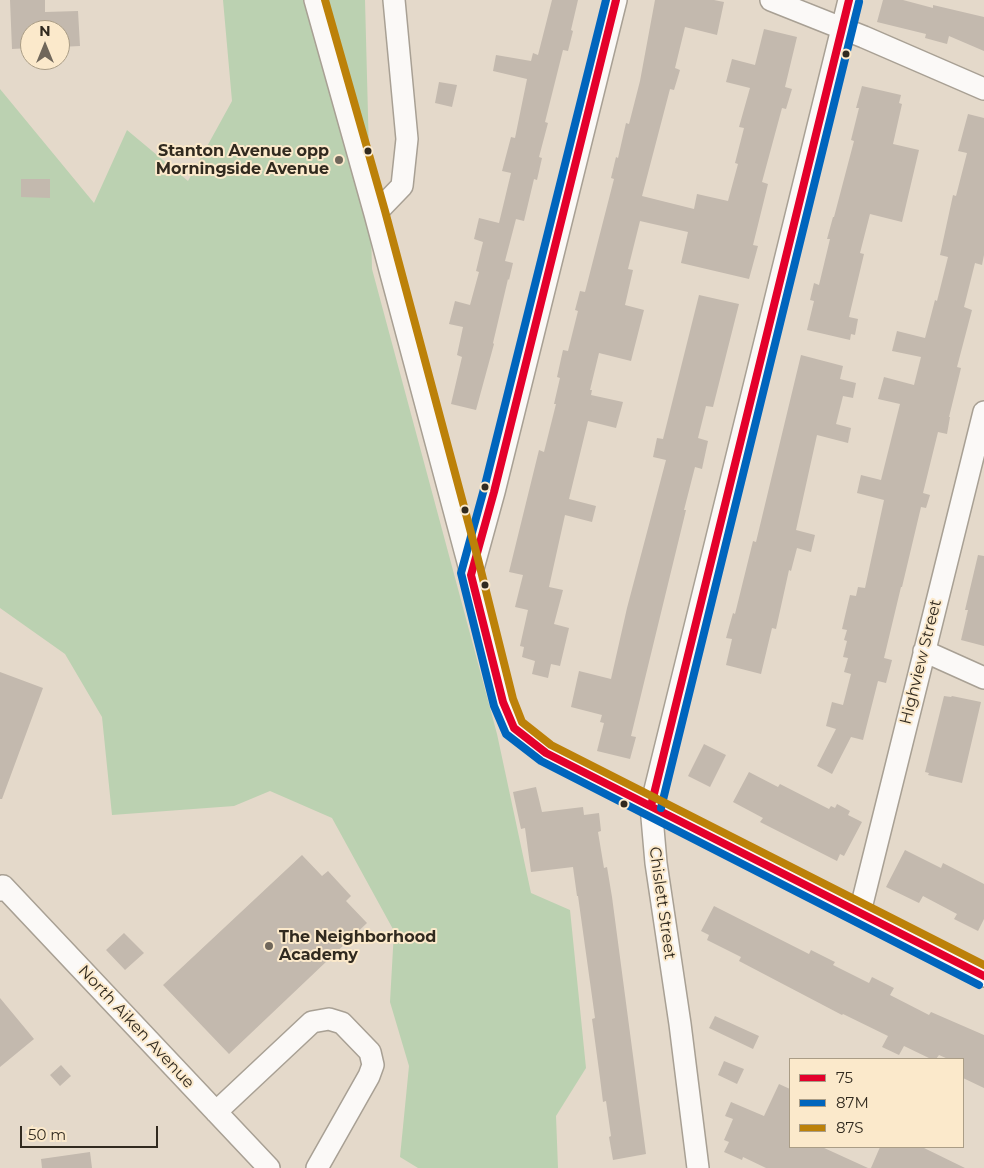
<!DOCTYPE html>
<html>
<head>
<meta charset="utf-8">
<style>
	body { margin:0 }
	#map { position:relative; width:984px; height:1168px; overflow:hidden; background:#e4d9ca; font-family:Montserrat,sans-serif }
	canvas { display:block }
	.legend { position:absolute; left:789px; top:1058px; width:175px; height:90px; box-sizing:border-box; background:#fbe9cb; border:1px solid #aa9d86; margin:0; padding:6px 9px; list-style:none; font-size:15px; color:#312a1f }
	.legend li { display:flex; align-items:center; gap:10px; height:25px }
	.legend b { width:25px; border:1px solid #aa9d86 }
	.north { position:absolute; left:20px; top:20px; width:50px; height:50px; box-sizing:border-box; background:#fbe9cb; border:1px solid #aa9d86; border-radius:50%; rotate:0deg; font-size:14px; font-weight:700; line-height:20px; text-align:center; color:#312a1f }
	.north::after { content:''; display:block; margin:auto; width:18px; height:22px; background:#70675b; clip-path:polygon(50% 0,100% 100%,50% 72%,0 100%) }
	.scale { position:absolute; left:20px; top:1126px; width:138px; height:22px; box-sizing:border-box; border:2px solid #312a1f; border-top:0; padding-left:6px; font-size:15px; line-height:18px; white-space:nowrap; color:#312a1f; -webkit-text-stroke:4px #fbe9cb; paint-order:stroke }
</style>
</head>
<body>
<div id="map">
<canvas width="984" height="1168"></canvas>
<ul class="legend">
<li><b style="height:6px;background:#e4002b"></b>75</li>
<li><b style="height:6px;background:#0065bd"></b>87M</li>
<li><b style="height:6px;background:#bc8109"></b>87S</li>
</ul>
<div class="north">N</div>
<div class="scale">50 m</div>
</div>
<script>
const ctx = document.querySelector('canvas').getContext('2d');
ctx.lineJoin = 'round';
function paint(path, color) {
  ctx.fillStyle = color;
  ctx.fill(path, 'evenodd');
}
function poly(rows) {
  const path = new Path2D();
  for (const r of rows) {
    path.moveTo(r[0], r[1]);
    for (let i = 2; i < r.length; i += 2) path.lineTo(r[i], r[i + 1]);
  }
  return path;
}
function strokePath(path, color, width, dash) {
  ctx.strokeStyle = color;
  ctx.lineWidth = width;
  ctx.lineCap = dash ? 'butt' : 'round';
  ctx.setLineDash(dash || []);
  ctx.stroke(path);
}
function drawText(font, color, halo, rows, align = 'center') {
  ctx.font = font + ' Montserrat,sans-serif';
  ctx.lineWidth = 4;
  ctx.setLineDash([]);
  ctx.textBaseline = 'middle';
  ctx.strokeStyle = halo;
  ctx.fillStyle = color;
  for (const [text, x, y, turn = 0] of rows) {
    ctx.save();
    ctx.translate(x, y);
    ctx.rotate((+turn || 0) * Math.PI / 180);
    ctx.textAlign = isNaN(turn) ? turn : align;
    if (halo) ctx.strokeText(text, 0, 0);
    ctx.fillText(text, 0, 0);
    ctx.restore();
  }
}
paint(poly([
	[223,0,365,0,372,269,497,734,531,893,570,910,586,1068,556,1116,558,1168,418,1168,400,1157,409,1066,390,1002,394,931,332,818,270,791,234,806,112,815,102,717,65,654,0,608,0,89,94,203,127,130,188,181,232,101]
]), '#bbd1b1');
paint(poly([
	[10,0,45,0,45,12,78,11,80,46,60,47,60,30,30,30,30,48,12,49],
	[552,0,578,0,571,30,573,31,568,51,563,50,545,122,548,123,539,157,542,158,537,180,534,179,524,221,516,219,505,261,513,263,509,280,508,279,493,343,494,344,476,410,451,404,462,357,457,355,463,327,449,324,455,301,470,305,479,272,476,271,483,242,474,239,479,218,499,223,511,173,502,171,511,137,515,138,527,79,493,71,496,55,531,61,533,53,538,55],
	[655,0,714,0,724,2,717,35,685,27,675,68,680,70,674,90,670,89,642,196,694,209,697,194,728,201,738,164,735,163,744,128,739,127,750,88,726,82,732,59,755,65,764,29,797,37,785,87,792,89,786,109,782,108,762,182,768,184,753,245,758,246,749,279,681,263,688,232,640,221,628,269,633,270,625,305,644,310,631,361,599,353,590,390,592,390,591,395,623,402,616,428,588,421,569,499,596,506,592,522,565,515,549,587,563,590,554,624,569,628,560,666,551,664,548,678,532,674,535,661,522,657,524,647,520,646,528,610,515,607,523,575,509,572,539,450,544,452,556,404,554,404,560,378,557,377,563,350,568,351,578,311,575,310,580,291,585,292,614,179,611,178,616,157,618,158,626,123,629,124,640,81],
	[883,0,903,0,933,8,933,5,984,17,984,51,949,36,947,44,925,38,926,34,877,22],
	[439,82,457,85,452,107,435,103],
	[862,86,901,95,899,103,902,104,893,144,919,150,902,222,870,214,860,253,864,254,849,317,858,319,855,335,851,334,850,340,807,330,814,301,810,300,814,283,819,285,830,239,827,239,833,217,834,217,854,141,851,140,859,108,856,108],
	[968,114,984,118,984,255,982,265,975,263,964,307,972,310,957,367,961,368,949,417,950,417,947,434,938,432,923,493,930,495,926,508,921,507,902,587,901,587,884,658,892,660,886,683,878,681,863,740,851,737,832,774,817,766,836,729,826,726,832,702,843,705,851,674,844,672,848,658,843,657,847,641,844,640,847,630,842,629,850,595,856,596,858,587,865,588,884,500,857,493,861,475,881,480,900,404,878,399,884,377,914,385,921,357,892,351,897,331,925,338,935,300,937,301,948,257,940,255,953,195,956,196,967,153,958,151],
	[21,179,50,179,50,198,21,197],
	[699,295,739,304,713,407,706,406,698,438,708,441,702,469,695,467,684,510,686,510,631,736,636,737,630,759,597,751,604,723,600,722,602,715,571,707,579,671,611,679,627,608,666,460,653,457,657,438,663,439],
	[801,355,843,366,840,379,856,383,853,398,843,396,836,424,851,428,848,443,817,435,796,530,815,535,811,552,797,548,791,571,789,570,776,629,772,628,761,674,726,665,732,639,726,638,733,613,735,614,753,541,756,542],
	[978,555,984,556,984,646,961,640,968,610,965,610],
	[0,672,43,688,2,799,0,799],
	[944,696,951,697,952,696,981,702,962,783,928,775,929,773,925,772],
	[704,744,726,755,710,787,688,776],
	[749,772,778,787,780,784,829,809,831,806,835,808,837,804,850,811,848,815,862,822,844,856,840,854,837,861,760,822,763,818,733,802],
	[536,787,542,812,583,807,584,815,599,813,601,831,598,832,604,868,607,867,612,897,646,1154,613,1160,609,1137,611,1136,606,1101,603,1102,600,1078,592,1019,595,1018,578,896,577,896,573,867,531,872,525,828,521,829,513,792],
	[905,850,941,868,943,863,984,884,984,919,978,931,954,919,957,914,923,896,919,903,886,887],
	[302,855,322,876,328,871,351,896,346,901,367,923,229,1054,163,985],
	[714,906,809,954,811,950,835,962,833,965,869,983,872,977,894,988,890,995,929,1015,931,1012,984,1035,984,1088,963,1078,963,1059,948,1059,939,1055,936,1059,931,1059,904,1046,899,1055,882,1047,888,1036,843,1014,842,1015,739,961,741,957,707,940,709,935,701,931],
	[124,933,144,953,125,970,106,950],
	[0,998,34,1039,0,1067],
	[715,1016,759,1036,753,1049,709,1028],
	[724,1061,744,1069,737,1084,718,1075],
	[61,1065,71,1076,60,1086,50,1075],
	[779,1084,790,1089,790,1147,822,1147,868,1168,766,1168,743,1157,742,1160,724,1152,729,1142,724,1140,733,1119,725,1116,731,1102,764,1116],
	[880,1147,922,1147,965,1168,871,1168],
	[90,1152,92,1168,42,1168,41,1159]
]), '#c3b9ae');
const minor = poly([
	[315,0,375,214,468,562,503,702,514,728,546,753,984,976],
	[771,0,864,37,984,89],
	[375,214,402,186,407,139,394,0],
	[472,572,494,492,616,0],
	[924,651,984,678],
	[0,890,3,886,269,1168],
	[860,912,984,412],
	[216,1112,312,1022,329,1019,342,1023,370,1052,373,1065,369,1076,317,1168],
	[698,1168,680,1024,656,863,651,806,849,0]
]);
strokePath(minor, '#a8a094', 24);
strokePath(minor, '#fbf9f7', 21);
strokePath(poly([
	[616,0,494,492,471,575,503,702,514,728,546,753,984,976],
	[651,806,849,0]
]), '#e4002b', 8);
strokePath(poly([
	[606,0,484,489,461,573,494,706,506,734,541,761,979,985],
	[661,808,859,2]
]), '#0065bd', 8);
strokePath(poly([
	[325,0,385,211,478,559,513,699,522,722,551,745,984,965]
]), '#bc8109', 8);
for (const [x, y, r, color] of [
	[846,54,4.5,"#312a1f"],
	[368,151,4.5,"#312a1f"],
	[339,160,5,"#70675b"],
	[485,487,4.5,"#312a1f"],
	[465,510,4.5,"#312a1f"],
	[485,585,4.5,"#312a1f"],
	[624,804,4.5,"#312a1f"],
	[269,946,5,"#70675b"]
]) {
  const dot = new Path2D();
  dot.arc(x, y, r, 0, 2 * Math.PI);
  ctx.fillStyle = color;
  ctx.fill(dot);
  strokePath(dot, '#fbe9cb', 2);
}
drawText('bold 16px', '#312a1f', '#fbe9cb', [
	["Stanton Avenue opp",329,151],
	["Morningside Avenue",329,169],
	["The Neighborhood",279,937,"left"],
	["Academy",279,955,"left"]
], 'right');
drawText('16px', '#312a1f', '#fbe9cb', [
	["Highview Street",921,662,-76],
	["Chislett Street",662,903,82],
	["North Aiken Avenue",136,1027,47]
]);
</script>
</body>
</html>
